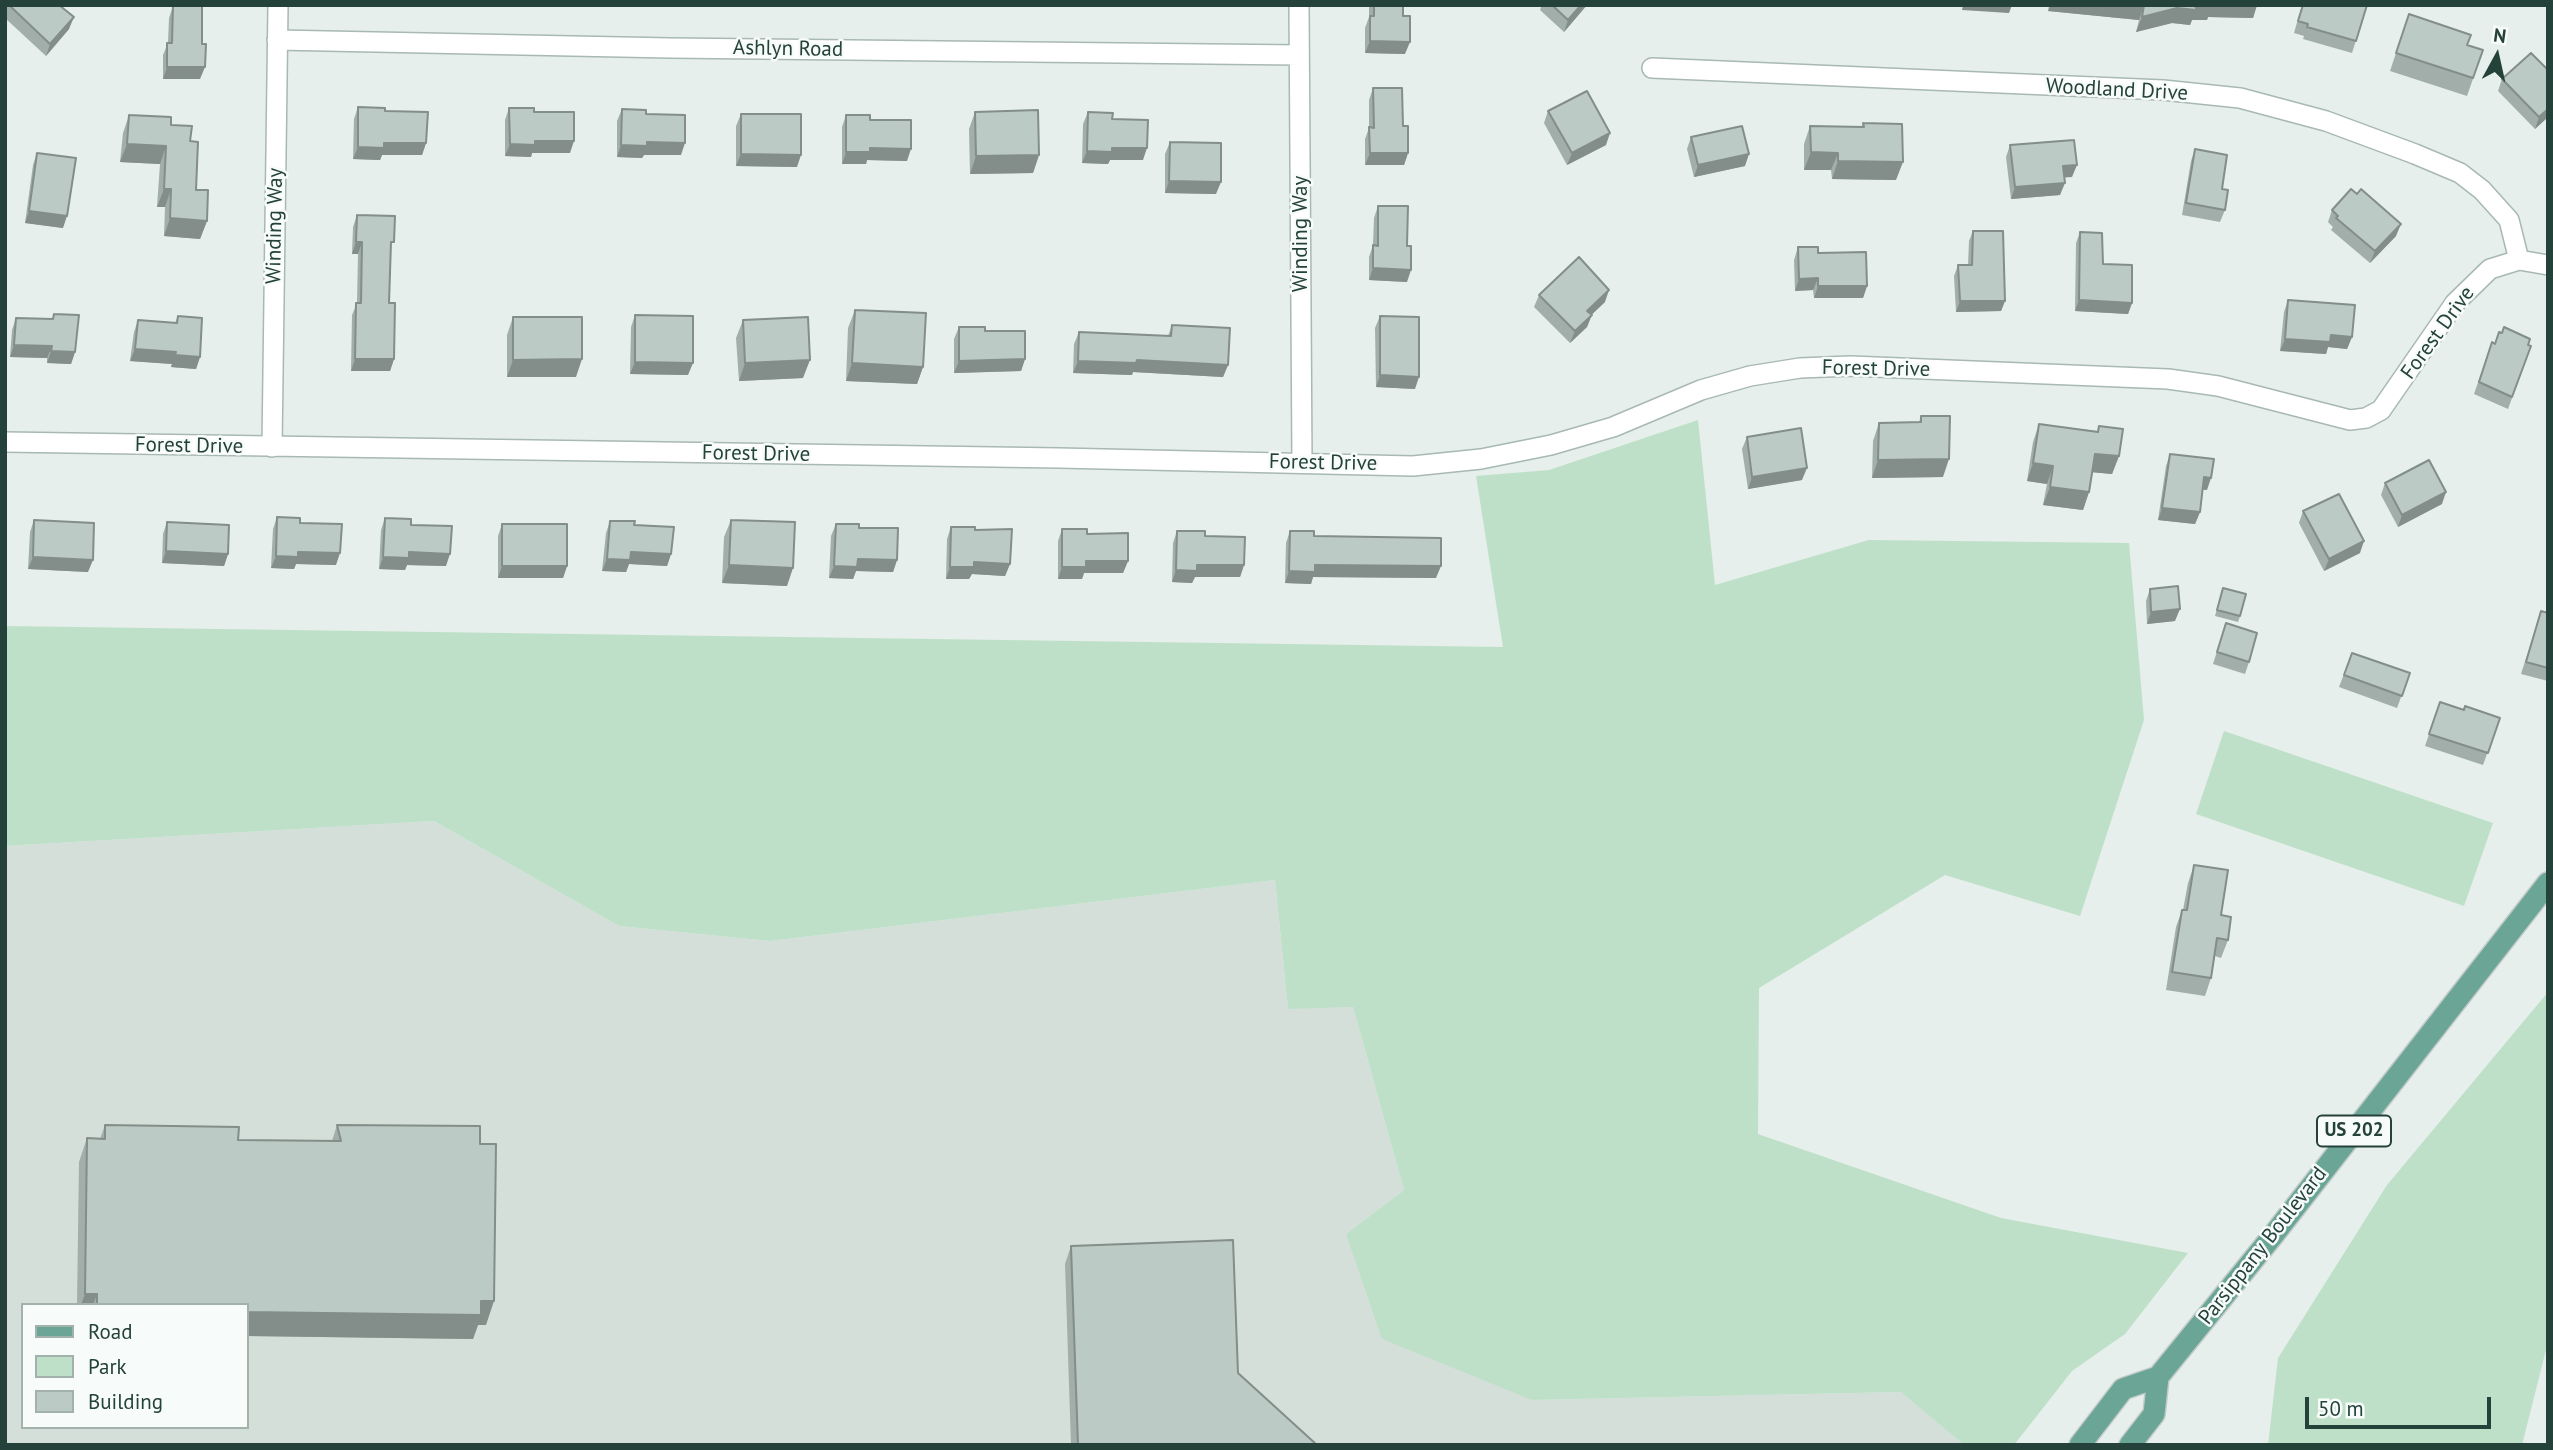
<!DOCTYPE html>
<html>
<head>
<meta charset="utf-8">
<style>
	body { margin:0 }
	#map { position:relative; width:2553px; height:1450px; overflow:hidden; background:#e6efeb; font-family:"PT Sans",sans-serif }
	canvas { display:block }
	.frame { position:absolute; inset:0; border:7px solid #24423a; pointer-events:none }
	.legend { position:absolute; left:21px; top:1303px; width:228px; height:126px; box-sizing:border-box; background:#f7fbf9; border:2px solid #a3b1ad; margin:0; padding:9px 12px; list-style:none; font-size:21px; color:#24423a }
	.legend li { display:flex; align-items:center; gap:14px; height:35px }
	.legend b { width:35px; border:2px solid #a3b1ad }
	.north { position:absolute; left:2462px; top:21px; width:70px; height:70px; -webkit-text-stroke:5px #f7fbf9; paint-order:stroke; rotate:8deg; font-size:19px; font-weight:700; line-height:28px; text-align:center; color:#24423a }
	.north::after { content:''; display:block; margin:auto; width:24px; height:32px; background:#24423a; clip-path:polygon(50% 0,100% 100%,50% 72%,0 100%) }
	.scale { position:absolute; left:2305px; top:1397px; width:186px; height:32px; box-sizing:border-box; border:4px solid #24423a; border-top:0; padding-left:9px; font-size:21px; line-height:24px; white-space:nowrap; color:#24423a; -webkit-text-stroke:5px #f7fbf9; paint-order:stroke }
</style>
</head>
<body>
<div id="map">
<canvas width="2553" height="1450"></canvas>
<div class="frame"></div>
<ul class="legend">
<li><b style="height:9px;background:#6aa596"></b>Road</li>
<li><b style="height:19px;background:#bfe0c8"></b>Park</li>
<li><b style="height:19px;background:#bbcac4"></b>Building</li>
</ul>
<div class="north">N</div>
<div class="scale">50 m</div>
</div>
<script>
const ctx = document.querySelector('canvas').getContext('2d');
ctx.lineJoin = 'round';
function paint(path, color) {
  ctx.fillStyle = color;
  ctx.fill(path, 'evenodd');
}
function poly(rows) {
  const path = new Path2D();
  for (const r of rows) {
    path.moveTo(r[0], r[1]);
    for (let i = 2; i < r.length; i += 2) path.lineTo(r[i], r[i + 1]);
  }
  return path;
}
function strokePath(path, color, width, dash) {
  ctx.strokeStyle = color;
  ctx.lineWidth = width;
  ctx.lineCap = dash ? 'butt' : 'round';
  ctx.setLineDash(dash || []);
  ctx.stroke(path);
}
function drawText(font, color, halo, rows, align = 'center') {
  ctx.font = font + ' "PT Sans",sans-serif';
  ctx.lineWidth = 5;
  ctx.setLineDash([]);
  ctx.textBaseline = 'middle';
  ctx.strokeStyle = halo;
  ctx.fillStyle = color;
  for (const [text, x, y, turn = 0] of rows) {
    ctx.save();
    ctx.translate(x, y);
    ctx.rotate((+turn || 0) * Math.PI / 180);
    ctx.textAlign = isNaN(turn) ? turn : align;
    if (halo) ctx.strokeText(text, 0, 0);
    ctx.fillText(text, 0, 0);
    ctx.restore();
  }
}
paint(poly([
	[434,821,619,926,770,941,1275,880,1288,1008,1353,1007,1404,1190,1346,1234,1532,1400,1902,1392,1964,1445,5,1445,5,846],
	[23,1305,247,1305,247,1427,23,1427]
]), '#d4dfda');
paint(poly([
	[1698,420,1715,585,1869,540,2129,543,2144,720,2080,916,1945,875,1759,988,1758,1134,2001,1218,2188,1253,2125,1334,2072,1371,2014,1445,1964,1445,1901,1392,1532,1400,1382,1339,1346,1234,1404,1190,1353,1007,1288,1009,1275,880,770,941,619,926,434,821,5,846,5,626,1503,647,1476,476,1549,470],
	[2224,731,2493,823,2464,906,2196,814],
	[2548,992,2548,1342,2522,1445,2268,1445,2278,1358,2387,1185]
]), '#bfe0c8');
const minor = poly([
	[1299,5,1302,463],
	[277,40,670,48,1299,55],
	[1652,68,2163,90,2240,98,2326,121,2415,154,2460,173,2482,190,2509,220,2519,260],
	[5,442,1059,458,1413,466,1481,459,1551,445,1613,427,1701,390,1750,376,1800,368,1851,366,2168,379,2218,386,2350,420,2366,418,2381,410,2455,303,2490,269,2519,260,2548,265],
	[272,447,278,5]
]);
const primary = poly([
	[2080,1445,2123,1389,2158,1377],
	[2130,1445,2154,1414,2158,1377,2275,1233,2548,883]
]);
strokePath(minor, '#a8b8b2', 22);
strokePath(primary, '#c2cac8', 24);
strokePath(minor, '#fff', 19);
strokePath(primary, '#6aa596', 21);
paint(poly([
	[5,5,59,5,69,29,46,56,5,18],
	[1369,5,1403,5,1405,54,1365,53,1365,28,1369,17],
	[1542,5,1587,5,1564,32,1540,10],
	[2049,5,2257,5,2253,18,2208,17,2207,20,2192,20,2190,25,2172,23,2136,32,2139,20,2048,11],
	[2302,5,2367,5,2352,53,2303,39,2304,36,2294,33],
	[173,6,200,79,163,79,163,55,168,43,169,18],
	[2409,14,2467,45,2483,50,2467,96,2390,71],
	[2548,70,2548,117,2535,129,2498,91,2502,79],
	[1373,88,1403,126,1408,153,1404,165,1365,165,1365,139,1369,128,1369,100],
	[358,107,385,111,426,143,422,155,382,155,380,160,353,159,354,119],
	[509,108,534,112,570,153,532,153,531,157,505,156,505,120],
	[622,109,646,114,681,155,644,155,642,158,617,157,617,121],
	[1548,111,1606,145,1567,165,1544,123],
	[975,112,1039,155,1033,173,970,174,969,129],
	[1088,112,1112,119,1143,160,1110,160,1108,164,1082,163,1083,124],
	[741,114,797,167,736,166,736,126],
	[129,115,171,125,190,141,196,190,207,221,200,239,164,236,165,207,157,207,160,164,120,162,123,133],
	[846,115,870,120,907,161,867,160,866,164,842,164,842,127],
	[1863,123,1896,180,1832,179,1831,170,1804,170,1804,144,1810,126,1862,127],
	[1691,137,1745,166,1694,177,1687,149],
	[1170,142,1216,194,1165,193,1165,154],
	[2010,145,2072,177,2064,177,2060,195,2011,199,2006,157],
	[2195,149,2222,189,2225,210,2220,222,2182,215,2191,161],
	[37,153,63,228,25,223,33,165],
	[1378,206,1407,246,1407,282,1369,280,1369,257,1373,245,1374,218],
	[2332,210,2396,236,2370,263,2331,230,2333,227,2328,222],
	[357,215,391,250,389,303,394,359,390,371,351,371,352,315,357,303,358,254,352,254,353,227],
	[1973,231,2005,301,2001,311,1956,312,1954,276,1958,265,1968,265,1969,241],
	[2080,232,2132,303,2128,314,2075,311,2076,243],
	[1798,247,1818,253,1867,286,1863,298,1814,298,1813,290,1795,291,1794,260],
	[1539,295,1605,302,1591,315,1587,327,1570,343,1534,307],
	[2288,300,2352,337,2347,349,2328,347,2326,354,2280,351,2284,312],
	[855,310,923,367,917,384,846,381,848,328],
	[54,314,75,352,71,364,47,363,47,358,10,357,12,330,16,318,52,319],
	[635,315,688,375,630,374,631,327],
	[178,316,200,357,196,369,171,367,172,364,130,361,134,332,138,320,175,323],
	[1380,316,1415,389,1376,387,1375,328],
	[513,317,576,377,507,377,507,335],
	[743,320,803,378,739,381,736,338],
	[1172,325,1228,365,1223,377,1133,372,1132,375,1073,373,1074,344,1079,332,1168,336],
	[959,327,985,331,1025,359,1021,371,954,373,954,339],
	[2492,342,2495,344,2531,346,2508,409,2474,394],
	[1921,416,1943,477,1872,478,1873,441,1879,423,1919,422],
	[2039,424,2097,431,2099,426,2119,456,2112,474,2093,472,2089,492,2083,510,2043,505,2047,484,2027,481,2033,442],
	[1747,437,1802,480,1748,489,1742,449],
	[2170,454,2207,490,2203,490,2200,512,2195,524,2158,520,2166,466],
	[2385,483,2442,504,2398,527,2381,495],
	[2303,511,2360,553,2324,571,2299,523],
	[277,517,300,523,336,565,296,564,294,569,271,568,273,529],
	[385,518,411,525,446,566,407,565,405,570,379,569,381,530],
	[34,520,88,572,28,569,30,532],
	[731,520,787,586,722,583,724,537],
	[610,521,634,525,671,554,667,566,629,564,626,572,602,571,606,533],
	[167,522,228,554,224,566,162,563,163,534],
	[502,524,567,566,563,578,498,578,498,536],
	[836,524,859,528,897,560,893,572,856,571,853,579,829,578,831,536],
	[951,527,975,530,1010,564,1005,576,972,574,969,579,946,579,947,539],
	[1062,529,1087,534,1128,561,1123,573,1084,573,1082,579,1058,579,1058,541],
	[1177,531,1205,536,1244,565,1240,577,1195,577,1192,583,1172,582,1173,543],
	[1290,531,1314,536,1436,578,1313,577,1311,584,1285,583,1286,543],
	[2150,589,2175,621,2147,624,2146,601],
	[2221,594,2240,616,2238,622,2215,616],
	[2541,611,2548,613,2548,681,2521,674],
	[2226,623,2249,662,2245,674,2213,664],
	[2352,653,2410,673,2397,708,2339,687],
	[2440,702,2464,710,2500,718,2483,765,2425,746],
	[2194,865,2221,915,2228,940,2221,958,2215,956,2211,978,2205,996,2166,990,2176,927,2182,910,2183,910,2188,883],
	[105,1125,238,1140,332,1141,337,1125,480,1144,486,1325,478,1325,473,1339,247,1336,247,1305,77,1305,79,1162,87,1138,100,1139],
	[1071,1246,1238,1373,1317,1445,1071,1445,1065,1264]
]), '#a1aea9');
paint(poly([
	[1581,5,1587,5,1564,32,1568,20],
	[1963,5,2012,5,2009,13,1962,10],
	[2051,5,2144,5,2139,20,2048,11],
	[2190,5,2257,5,2253,18,2208,17,2207,20,2192,20,2190,25,2172,23,2136,32,2142,17],
	[74,17,69,29,46,56,50,44],
	[1370,41,1410,42,1405,54,1365,53],
	[167,67,205,67,200,79,163,79],
	[2548,109,2548,117,2535,129,2539,117],
	[1610,133,1606,145,1567,165,1572,153],
	[535,141,574,141,570,153,532,153,531,157,505,156,510,144],
	[647,142,685,143,681,155,644,155,642,158,617,157,621,145],
	[384,143,426,143,422,155,382,155,380,160,353,159,358,147],
	[127,144,166,146,160,164,120,162],
	[870,148,911,149,907,161,867,160,866,164,842,164,846,152],
	[1112,148,1147,148,1143,160,1110,160,1108,164,1082,163,1087,151],
	[1811,152,1838,153,1831,170,1804,170],
	[1370,153,1408,153,1404,165,1365,165],
	[741,154,801,155,797,167,736,166],
	[1749,154,1745,166,1694,177,1698,165],
	[1039,155,1033,173,970,174,976,156],
	[1838,161,1903,162,1896,180,1832,179],
	[2077,165,2072,177,2058,178,2063,166],
	[1169,181,1221,182,1216,194,1165,193],
	[2065,183,2060,195,2011,199,2015,187],
	[164,189,171,189,165,207,157,207],
	[29,211,67,216,63,228,25,223],
	[170,218,207,221,200,239,164,236],
	[2401,224,2396,236,2370,263,2375,251],
	[356,242,362,242,358,254,352,254],
	[1373,268,1411,270,1407,282,1369,280],
	[1818,278,1813,290,1795,291,1799,279],
	[1818,286,1867,286,1863,298,1814,298],
	[1609,290,1605,302,1583,323,1587,311],
	[2079,300,2132,303,2128,314,2075,311],
	[1960,301,2005,301,2001,311,1956,312],
	[1592,315,1587,327,1570,343,1575,331],
	[2331,335,2352,337,2347,349,2328,347,2326,354,2280,351,2285,339],
	[14,345,52,346,47,358,10,357],
	[135,349,176,352,172,364,130,361],
	[51,351,75,352,71,364,47,363],
	[175,355,200,357,196,369,171,367],
	[355,359,394,359,390,371,351,371],
	[582,359,576,377,507,377,513,360],
	[1025,359,1021,371,954,373,959,361],
	[810,360,803,378,739,381,745,363],
	[1137,360,1228,365,1223,377,1133,372,1132,375,1073,373,1078,361],
	[635,362,693,363,688,375,630,374],
	[852,363,923,367,917,384,846,381],
	[1380,375,1419,377,1415,389,1376,387],
	[2095,454,2119,456,2112,474,2089,472],
	[1949,459,1943,477,1872,478,1878,460],
	[2033,463,2053,466,2047,484,2027,481],
	[1807,468,1802,480,1748,489,1752,477],
	[2204,477,2211,478,2207,490,2200,489],
	[2050,487,2089,492,2083,510,2043,505],
	[2446,492,2442,504,2398,527,2402,515],
	[2162,508,2200,512,2195,524,2158,520],
	[2364,541,2360,553,2324,571,2329,559],
	[166,551,228,554,224,566,162,563],
	[298,552,340,553,336,565,296,564,294,569,271,568,276,556],
	[409,552,450,554,446,566,407,565,405,570,379,569,383,557],
	[631,552,671,554,667,566,629,564,626,572,602,571,607,559],
	[33,557,93,560,88,572,28,569],
	[858,559,897,560,893,572,856,571,853,579,829,578,834,566],
	[1086,561,1128,561,1123,573,1084,573,1082,579,1058,579,1062,567],
	[974,562,1010,564,1005,576,972,574,969,579,946,579,950,567],
	[729,565,793,568,787,586,722,583],
	[1197,565,1244,565,1240,577,1195,577,1192,583,1172,582,1176,570],
	[1315,565,1441,566,1436,578,1313,577,1311,584,1285,583,1289,571],
	[502,566,567,566,563,578,498,578],
	[2180,609,2175,621,2147,624,2151,612],
	[85,1294,97,1294,93,1305,81,1305],
	[481,1301,494,1301,486,1325,478,1325,473,1339,247,1336,247,1312]
]), '#838d89');
const building = poly([
	[9,5,59,5,74,17,50,44,9,5],
	[1374,5,1403,5,1403,16,1410,16,1410,42,1370,41,1370,16,1374,16,1374,5],
	[1552,5,1581,5,1568,20,1552,5],
	[2144,5,2192,5,2196,7,2196,10,2177,8,2142,17,2144,5],
	[2303,5,2367,5,2356,41,2307,27,2308,24,2298,21,2303,5],
	[173,6,202,6,202,44,206,44,205,67,167,67,167,43,172,43,173,6],
	[2409,14,2471,35,2467,45,2483,50,2473,78,2396,53,2409,14],
	[2531,53,2548,70,2548,109,2539,117,2502,79,2531,53],
	[1373,88,1402,88,1403,126,1408,126,1408,153,1370,153,1369,127,1374,128,1373,88],
	[1587,91,1610,133,1572,153,1548,111,1587,91],
	[358,107,385,108,385,111,428,112,426,143,384,143,384,148,358,147,358,107],
	[509,108,534,108,534,112,574,112,574,141,535,141,535,145,510,144,509,108],
	[622,109,646,110,646,114,685,115,685,143,647,142,647,146,621,145,622,109],
	[1038,110,1039,155,976,156,975,112,1038,110],
	[1088,112,1113,113,1112,119,1148,120,1147,148,1112,148,1112,152,1087,151,1088,112],
	[741,114,801,114,801,155,741,154,741,114],
	[129,115,171,117,171,125,192,126,190,141,198,142,196,190,208,190,207,221,170,218,171,189,164,189,166,146,127,144,129,115],
	[846,115,870,115,870,120,911,120,911,149,870,148,870,152,846,152,846,115],
	[1863,123,1902,124,1903,162,1838,161,1838,153,1811,152,1810,126,1864,127,1863,123],
	[1742,126,1749,154,1698,165,1691,137,1742,126],
	[2074,140,2077,165,2063,166,2065,183,2015,187,2010,145,2074,140],
	[1170,142,1221,143,1221,182,1169,181,1170,142],
	[2195,149,2227,155,2222,189,2228,190,2225,210,2186,203,2195,149],
	[37,153,76,158,67,216,29,211,37,153],
	[2351,189,2357,194,2361,189,2401,224,2375,251,2336,218,2338,216,2332,210,2351,189],
	[1378,206,1408,206,1407,246,1411,246,1411,270,1373,268,1373,245,1378,246,1378,206],
	[357,215,395,216,394,242,391,242,389,303,395,303,394,359,355,359,356,303,361,303,362,242,356,242,357,215],
	[1973,231,2003,231,2005,301,1960,301,1958,265,1972,265,1973,231],
	[2080,232,2102,233,2103,264,2132,265,2132,303,2079,300,2080,232],
	[1798,247,1818,247,1818,253,1866,252,1867,286,1818,286,1818,278,1799,279,1798,247],
	[1579,257,1609,290,1587,311,1592,315,1575,331,1539,295,1579,257],
	[2288,300,2355,305,2352,337,2331,335,2330,342,2285,339,2288,300],
	[855,310,926,313,923,367,852,363,855,310],
	[54,314,79,315,75,352,51,351,52,346,14,345,16,318,53,319,54,314],
	[635,315,693,316,693,363,635,362,635,315],
	[178,316,202,318,200,357,175,355,176,352,135,349,138,320,177,323,178,316],
	[1380,316,1419,317,1419,377,1380,375,1380,316],
	[513,317,582,317,582,359,513,360,513,317],
	[808,317,810,360,745,363,743,320,808,317],
	[1172,325,1230,328,1228,365,1137,360,1136,363,1078,361,1079,332,1171,336,1172,325],
	[959,327,985,327,985,331,1025,331,1025,359,959,361,959,327],
	[2504,327,2530,339,2528,345,2531,346,2512,397,2479,382,2492,342,2495,344,2499,332,2502,333,2504,327],
	[1921,416,1950,416,1949,459,1878,460,1879,423,1921,422,1921,416],
	[2039,424,2098,432,2099,426,2123,429,2119,456,2095,454,2089,492,2050,487,2053,466,2033,463,2039,424],
	[1801,428,1807,468,1752,477,1747,437,1801,428],
	[2170,454,2214,459,2211,478,2204,477,2200,512,2162,508,2170,454],
	[2429,460,2446,492,2402,515,2385,483,2429,460],
	[2339,494,2364,541,2329,559,2303,511,2339,494],
	[277,517,300,518,300,523,342,524,340,553,298,552,298,557,276,556,277,517],
	[385,518,411,519,411,525,452,526,450,554,409,552,409,558,383,557,385,518],
	[34,520,94,523,93,560,33,557,34,520],
	[731,520,795,522,793,568,729,565,731,520],
	[610,521,635,521,634,525,674,527,671,554,631,552,630,560,607,559,610,521],
	[167,522,229,525,228,554,166,551,167,522],
	[502,524,567,524,567,566,502,566,502,524],
	[836,524,859,524,859,528,898,528,897,560,858,559,857,567,834,566,836,524],
	[951,527,975,527,975,530,1012,529,1010,564,974,562,974,567,950,567,951,527],
	[1062,529,1087,529,1087,534,1128,533,1128,561,1086,561,1086,567,1062,567,1062,529],
	[1177,531,1205,531,1205,536,1245,537,1244,565,1197,565,1197,571,1176,570,1177,531],
	[1290,531,1314,531,1314,536,1441,538,1441,566,1315,565,1315,572,1289,571,1290,531],
	[2178,586,2180,609,2151,612,2150,589,2178,586],
	[2223,588,2246,594,2240,616,2217,610,2223,588],
	[2541,611,2548,613,2548,668,2526,662,2541,611],
	[2226,623,2257,633,2249,662,2217,652,2226,623],
	[2352,653,2410,673,2402,696,2344,675,2352,653],
	[2440,702,2464,710,2465,706,2500,718,2488,753,2429,734,2440,702],
	[2194,865,2228,870,2221,915,2231,917,2228,940,2217,938,2211,978,2172,972,2182,910,2187,910,2194,865],
	[105,1125,239,1127,238,1140,341,1141,337,1125,480,1126,480,1144,496,1144,494,1301,481,1301,481,1315,247,1312,247,1305,97,1305,97,1294,85,1294,87,1138,105,1139,105,1125],
	[1233,1240,1238,1373,1317,1445,1078,1445,1071,1246,1233,1240]
]);
paint(building, '#bbcac4');
strokePath(building, '#838d89', 2);
for (const [x, y, w] of [
	[2354,1131,74]
]) {
  const box = new Path2D();
  box.roundRect(x - w / 2, y - 15.5, w, 31, 5);
  ctx.fillStyle = '#f7fbf9';
  ctx.fill(box);
  strokePath(box, '#24423a', 2);
}
drawText('bold 19px', '#24423a', null, [
	["US 202",2354,1131]
]);
drawText('21px', '#24423a', '#f7fbf9', [
	["Ashlyn Road",788,49,1],
	["Woodland Drive",2117,90,3],
	["Winding Way",275,226,-89],
	["Winding Way",1301,234,-90],
	["Forest Drive",2438,333,-54],
	["Forest Drive",1876,369,1],
	["Forest Drive",189,446,1],
	["Forest Drive",756,454,1],
	["Forest Drive",1323,463,1],
	["Parsippany Boulevard",2263,1246,-52]
]);
</script>
</body>
</html>
